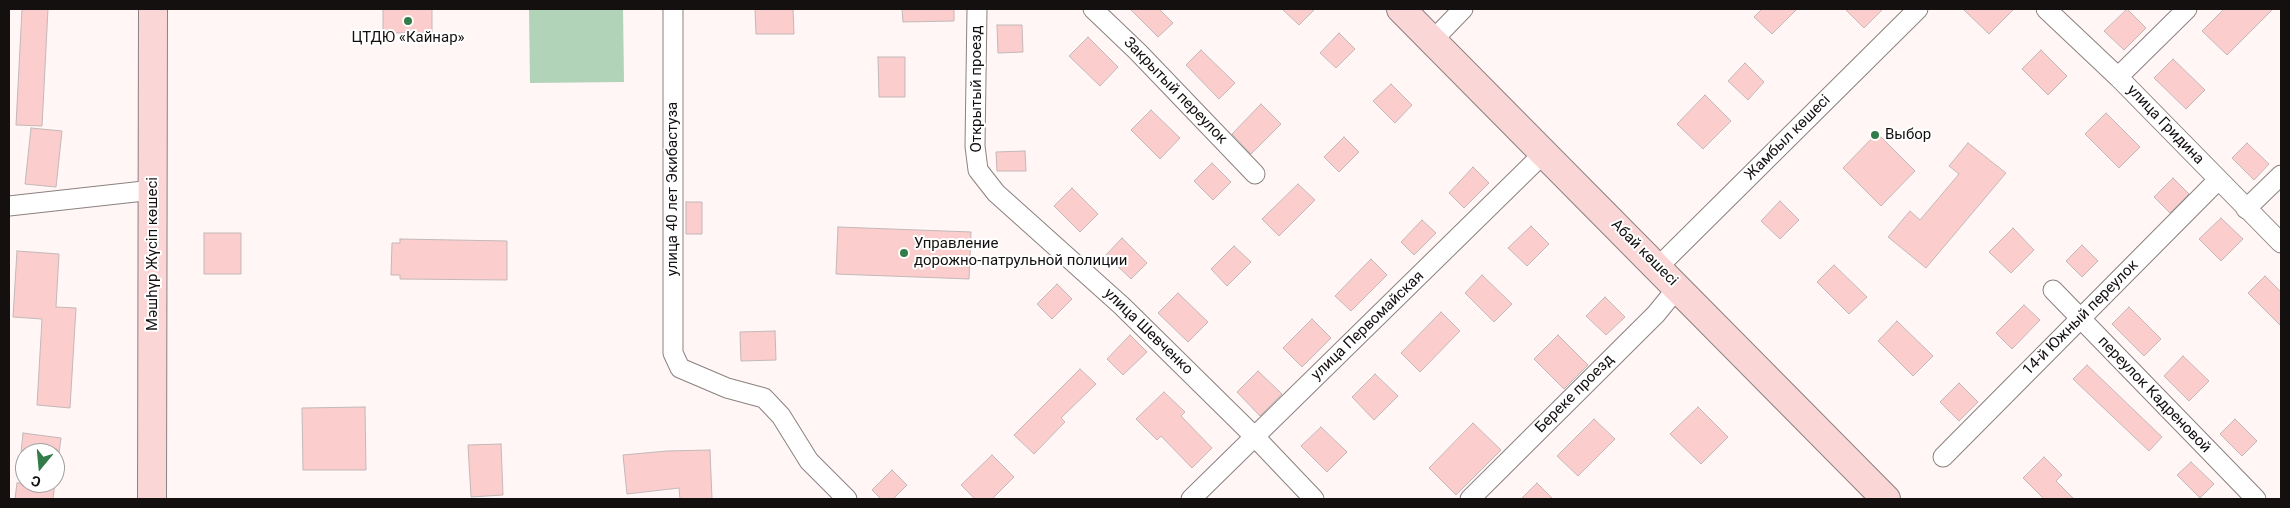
<!DOCTYPE html>
<html>
<head>
<meta charset="utf-8">
<style>
	body { margin:0 }
	#map { position:relative; width:2290px; height:508px; overflow:hidden; background:#fff6f5; font-family:Roboto,sans-serif }
	canvas { display:block }
	.frame { position:absolute; inset:0; border:10px solid #13100f; pointer-events:none }
	.north { position:absolute; left:15px; top:443px; width:50px; height:50px; box-sizing:border-box; background:#fff; border:1px solid #a19f9f; border-radius:50%; rotate:197deg; font-size:14px; font-weight:700; line-height:20px; text-align:center; color:#13100f }
	.north::after { content:''; display:block; margin:auto; width:18px; height:22px; background:#337c4a; clip-path:polygon(50% 0,100% 100%,50% 72%,0 100%) }
</style>
</head>
<body>
<div id="map">
<canvas width="2290" height="508"></canvas>
<div class="frame"></div>
<div class="north">С</div>
</div>
<script>
const ctx = document.querySelector('canvas').getContext('2d');
ctx.lineJoin = 'round';
function paint(path, color) {
  ctx.fillStyle = color;
  ctx.fill(path, 'evenodd');
}
function poly(rows) {
  const path = new Path2D();
  for (const r of rows) {
    path.moveTo(r[0], r[1]);
    for (let i = 2; i < r.length; i += 2) path.lineTo(r[i], r[i + 1]);
  }
  return path;
}
function strokePath(path, color, width, dash) {
  ctx.strokeStyle = color;
  ctx.lineWidth = width;
  ctx.lineCap = dash ? 'butt' : 'round';
  ctx.setLineDash(dash || []);
  ctx.stroke(path);
}
function drawText(font, color, halo, rows, align = 'center') {
  ctx.font = font + ' Roboto,sans-serif';
  ctx.lineWidth = 4;
  ctx.setLineDash([]);
  ctx.textBaseline = 'middle';
  ctx.strokeStyle = halo;
  ctx.fillStyle = color;
  for (const [text, x, y, turn = 0] of rows) {
    ctx.save();
    ctx.translate(x, y);
    ctx.rotate((+turn || 0) * Math.PI / 180);
    ctx.textAlign = isNaN(turn) ? turn : align;
    if (halo) ctx.strokeText(text, 0, 0);
    ctx.fillText(text, 0, 0);
    ctx.restore();
  }
}
paint(poly([
	[529,9,623,9,624,82,530,83]
]), '#b1d4b8');
const building = poly([
	[22,9,48,9,42,126,16,125,22,9],
	[383,9,432,9,432,33,383,33,383,9],
	[755,9,793,9,794,34,756,34,755,9],
	[902,9,954,9,954,21,903,22,902,9],
	[1130,9,1159,9,1173,23,1158,37,1130,9],
	[1282,9,1315,9,1299,25,1282,9],
	[1762,9,1797,9,1772,34,1754,17,1762,9],
	[1845,9,1883,9,1864,28,1845,9],
	[1963,9,2014,9,1989,34,1963,9],
	[2127,9,2146,28,2124,50,2104,31,2127,9],
	[2224,9,2273,9,2227,55,2202,31,2224,9],
	[997,25,1022,25,1023,52,998,53,997,25],
	[1339,33,1355,49,1336,68,1320,53,1339,33],
	[1088,37,1118,67,1100,86,1069,56,1088,37],
	[1201,50,1235,83,1219,99,1186,65,1201,50],
	[2041,50,2067,76,2048,95,2022,69,2041,50],
	[878,57,905,57,905,97,879,97,878,57],
	[2173,59,2205,90,2186,109,2154,78,2173,59],
	[1745,63,1764,82,1748,100,1728,81,1745,63],
	[1391,84,1412,105,1395,123,1373,101,1391,84],
	[1705,95,1731,121,1703,149,1677,124,1705,95],
	[1261,104,1281,124,1251,154,1232,134,1261,104],
	[1151,110,1180,138,1160,159,1131,130,1151,110],
	[2106,113,2140,147,2119,168,2085,134,2106,113],
	[31,128,62,131,56,187,25,184,31,128],
	[1877,133,1915,171,1881,206,1843,168,1877,133],
	[1344,137,1359,152,1339,172,1324,157,1344,137],
	[1968,143,2006,173,1926,268,1888,237,1910,211,1920,220,1959,174,1949,166,1968,143],
	[2247,143,2269,164,2254,180,2232,158,2247,143],
	[1025,151,1026,171,997,171,996,152,1025,151],
	[1212,163,1231,182,1213,200,1194,181,1212,163],
	[1473,167,1489,183,1464,208,1449,193,1473,167],
	[2173,178,2189,194,2170,213,2154,197,2173,178],
	[1298,184,1315,200,1279,236,1262,219,1298,184],
	[1072,188,1098,214,1080,232,1054,206,1072,188],
	[1780,201,1799,220,1780,239,1761,221,1780,201],
	[686,202,702,202,702,234,686,234,686,202],
	[2221,218,2243,239,2221,261,2199,239,2221,218],
	[1422,220,1436,233,1414,255,1401,242,1422,220],
	[1531,226,1549,244,1527,266,1508,248,1531,226],
	[838,227,971,232,969,279,836,274,838,227],
	[2013,228,2034,250,2011,273,1989,252,2013,228],
	[204,233,241,233,241,274,204,274,204,233],
	[1122,238,1147,263,1131,279,1106,255,1122,238],
	[400,239,507,241,507,280,400,279,400,275,391,275,392,243,400,243,400,239],
	[2082,245,2098,261,2082,277,2066,261,2082,245],
	[1234,246,1251,262,1227,286,1211,269,1234,246],
	[17,251,59,254,56,307,76,308,70,408,37,405,42,319,13,317,17,251],
	[1371,259,1387,275,1351,311,1335,296,1371,259],
	[1834,265,1867,297,1849,314,1817,282,1834,265],
	[1482,275,1512,304,1494,322,1465,293,1482,275],
	[2265,276,2281,292,2281,326,2248,293,2265,276],
	[1057,284,1072,299,1052,319,1037,304,1057,284],
	[1178,293,1208,322,1188,342,1158,313,1178,293],
	[1605,297,1625,317,1606,335,1586,316,1605,297],
	[2024,305,2040,320,2012,349,1996,333,2024,305],
	[2129,307,2161,339,2144,356,2112,324,2129,307],
	[1441,312,1460,331,1420,372,1401,353,1441,312],
	[1312,319,1331,338,1302,367,1283,348,1312,319],
	[1897,321,1933,356,1913,376,1878,341,1897,321],
	[775,331,776,360,741,361,740,332,775,331],
	[1130,335,1147,352,1123,375,1107,359,1130,335],
	[1558,335,1588,365,1564,389,1534,359,1558,335],
	[2183,356,2209,381,2189,401,2164,376,2183,356],
	[2087,365,2162,437,2149,451,2073,379,2087,365],
	[1080,369,1096,384,1061,418,1065,422,1034,454,1014,435,1080,369],
	[1258,371,1282,394,1260,416,1237,392,1258,371],
	[1375,374,1398,396,1374,420,1352,397,1375,374],
	[1959,383,1978,402,1959,421,1940,402,1959,383],
	[1164,392,1185,412,1181,416,1212,448,1192,468,1161,436,1157,440,1136,419,1164,392],
	[365,407,366,470,303,470,302,408,365,407],
	[1698,407,1728,437,1701,464,1670,434,1698,407],
	[1594,419,1615,439,1578,476,1557,456,1594,419],
	[2235,419,2257,441,2242,456,2220,434,2235,419],
	[1473,423,1501,450,1456,495,1429,468,1473,423],
	[1321,427,1347,452,1327,472,1301,446,1321,427],
	[23,433,61,438,59,453,21,453,23,433],
	[501,444,503,495,471,497,468,445,501,444],
	[710,450,712,499,680,499,679,488,627,494,623,455,667,451,710,450],
	[992,455,1014,477,992,499,975,499,961,485,992,455],
	[2044,457,2062,475,2056,481,2074,499,2044,499,2023,478,2044,457],
	[2191,462,2214,484,2200,498,2177,475,2191,462],
	[892,470,907,485,893,499,881,499,872,490,892,470],
	[17,483,55,483,53,499,15,499,17,483],
	[1537,483,1553,499,1521,499,1537,483]
]);
paint(building, '#fbcecd');
strokePath(building, '#c3b8b8', 1);
const street = poly([
	[673,9,673,353,680,368,727,388,764,398,781,416,809,461,847,499],
	[977,9,975,146,978,170,996,193,1122,306,1255,437,1314,499],
	[1093,9,1138,52,1255,174],
	[2046,9,2118,77,2281,243],
	[1434,39,1463,9],
	[2118,77,2187,9],
	[9,206,153,190],
	[2246,209,2281,175],
	[1658,267,1918,9],
	[2053,290,2256,499],
	[1943,457,2218,180],
	[1191,499,1544,153],
	[1470,499,1656,314,1678,287]
]);
const secondary = poly([
	[1401,9,1886,499],
	[152,499,153,9]
]);
strokePath(street, '#8b8181', 21);
strokePath(secondary, '#8b8181', 30);
strokePath(street, '#fff', 19);
strokePath(secondary, '#fbd6d7', 28);
for (const [x, y, r, color] of [
	[408,21,5,"#337c4a"],
	[1875,135,5,"#337c4a"],
	[904,253,5,"#337c4a"]
]) {
  const dot = new Path2D();
  dot.arc(x, y, r, 0, 2 * Math.PI);
  ctx.fillStyle = color;
  ctx.fill(dot);
  strokePath(dot, '#fff', 2);
}
drawText('15px', '#13100f', '#fff', [
	["ЦТДЮ «Кайнар»",408,38,"center"],
	["Выбор",1885,135],
	["Управление",914,244],
	["дорожно-патрульной полиции",914,261]
], 'left');
drawText('15px', '#13100f', '#fff', [
	["Открытый проезд",977,89,-90],
	["Закрытый переулок",1175,91,46],
	["улица Гридина",2165,125,46],
	["Жамбыл көшесі",1788,138,-45],
	["улица 40 лет Экибастуза",673,189,-90],
	["Абай көшесі",1644,253,45],
	["Мәшһүр Жүсіп көшесі",153,254,-90],
	["14-й Южный переулок",2081,318,-45],
	["улица Первомайская",1368,326,-44],
	["улица Шевченко",1148,332,44],
	["Береке проезд",1575,394,-45],
	["переулок Кадреновой",2154,395,46]
]);
</script>
</body>
</html>
